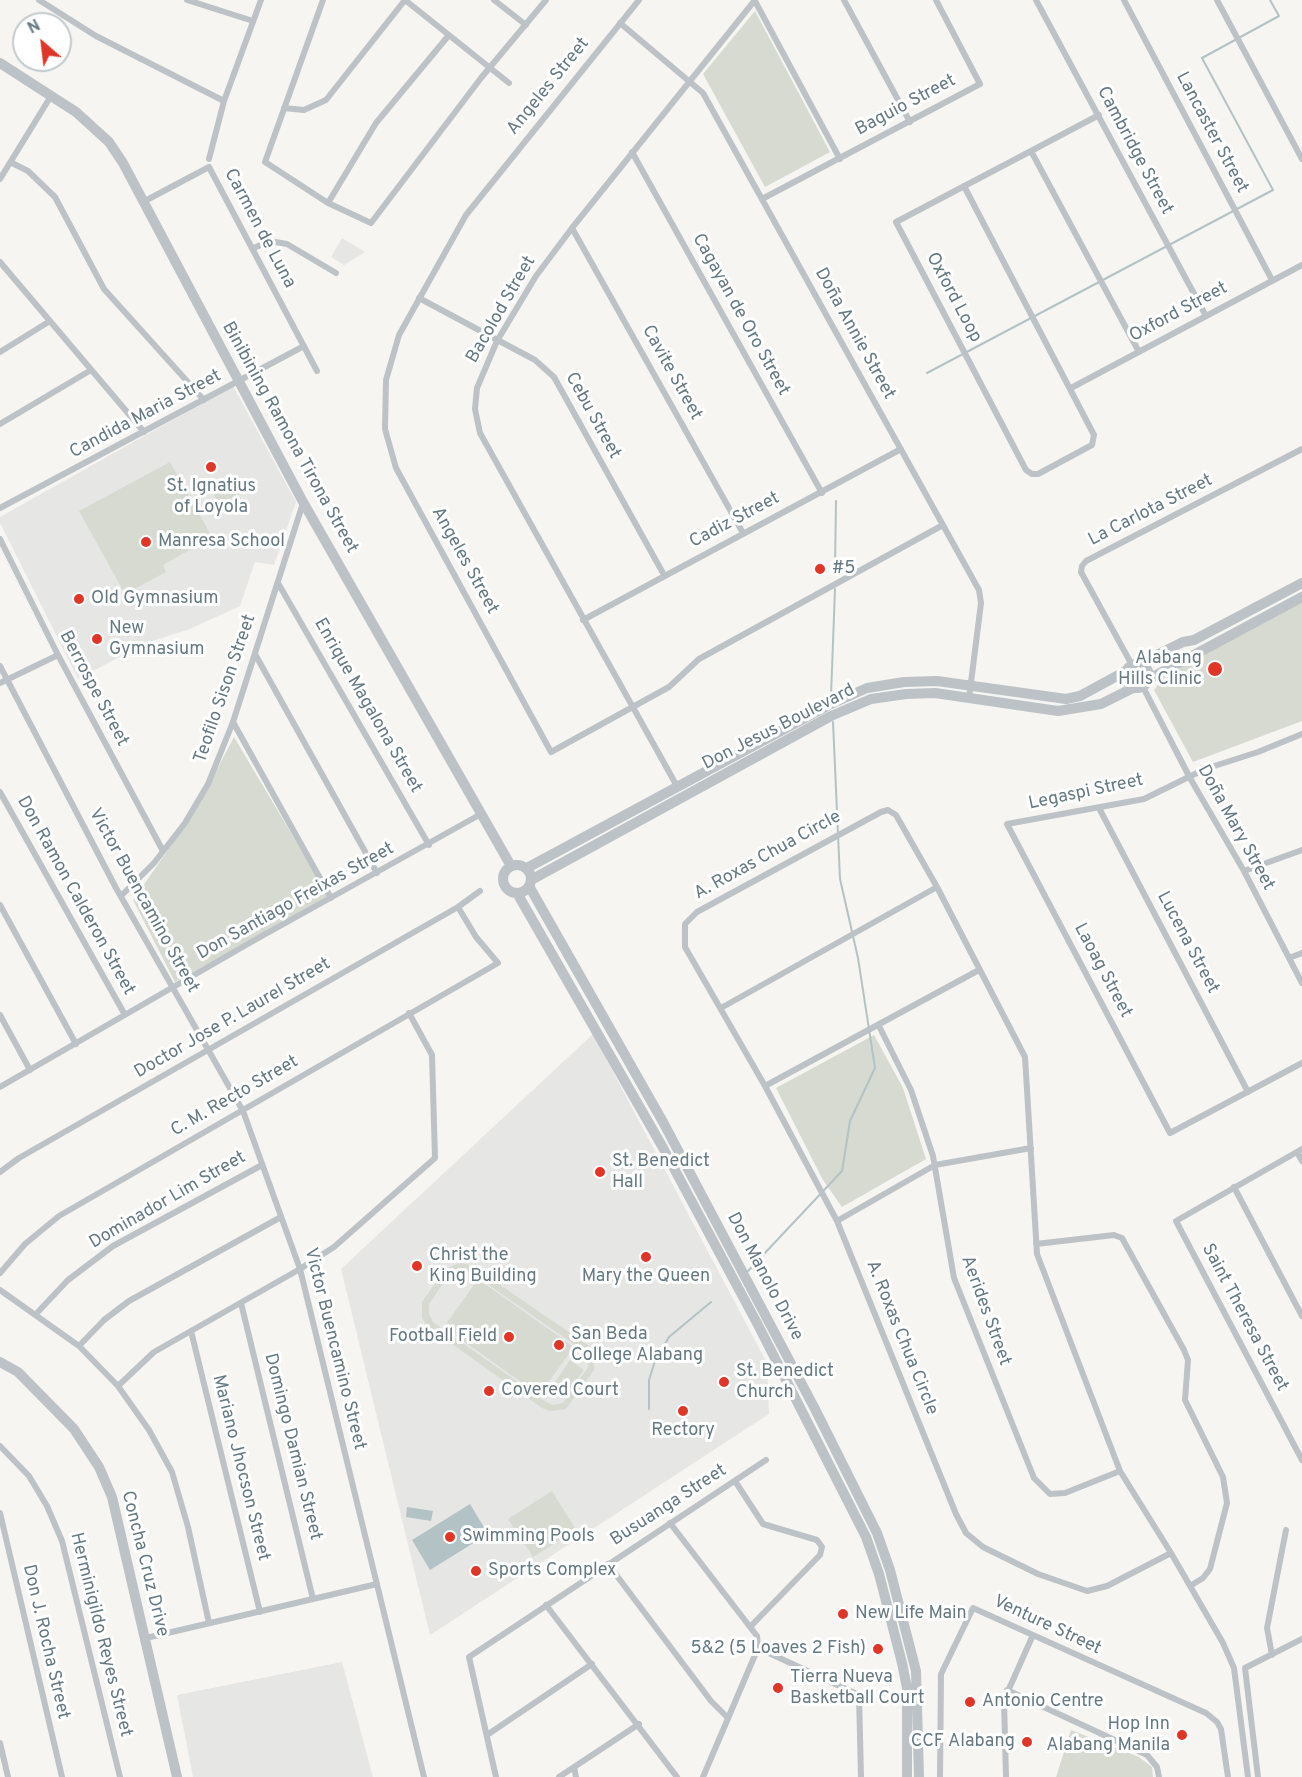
<!DOCTYPE html>
<html>
<head>
<meta charset="utf-8">
<style>
	body { margin:0 }
	#map { position:relative; width:1302px; height:1777px; overflow:hidden; background:#f6f5f2; font-family:Overpass,sans-serif }
	canvas { display:block }
	.north { position:absolute; left:12px; top:12px; width:60px; height:60px; box-sizing:border-box; background:#fff; border:2px solid #c1cacd; border-radius:50%; rotate:332deg; font-size:16px; font-weight:700; line-height:24px; text-align:center; color:#657a83 }
	.north::after { content:''; display:block; margin:auto; width:21px; height:27px; background:#e03628; clip-path:polygon(50% 0,100% 100%,50% 72%,0 100%) }
</style>
</head>
<body>
<div id="map">
<canvas width="1302" height="1777"></canvas>
<div class="north">N</div>
</div>
<script>
const ctx = document.querySelector('canvas').getContext('2d');
ctx.lineJoin = 'round';
function paint(path, color) {
  ctx.fillStyle = color;
  ctx.fill(path, 'evenodd');
}
function poly(rows) {
  const path = new Path2D();
  for (const r of rows) {
    if (r.length === 3) {
      path.moveTo(r[0] + r[2], r[1]);
      path.arc(r[0], r[1], r[2], 0, 2 * Math.PI);
      continue;
    }
    path.moveTo(r[0], r[1]);
    for (let i = 2; i < r.length; i += 2) path.lineTo(r[i], r[i + 1]);
  }
  return path;
}
function strokePath(path, color, width, dash) {
  ctx.strokeStyle = color;
  ctx.lineWidth = width;
  ctx.lineCap = dash ? 'butt' : 'round';
  ctx.setLineDash(dash || []);
  ctx.stroke(path);
}
function drawText(font, color, halo, rows, align = 'center') {
  ctx.font = font + ' Overpass,sans-serif';
  ctx.lineWidth = 6;
  ctx.setLineDash([]);
  ctx.textBaseline = 'middle';
  ctx.strokeStyle = halo;
  ctx.fillStyle = color;
  for (const [text, x, y, turn = 0] of rows) {
    ctx.save();
    ctx.translate(x, y);
    ctx.rotate((+turn || 0) * Math.PI / 180);
    ctx.textAlign = isNaN(turn) ? turn : align;
    if (halo) ctx.strokeText(text, 0, 0);
    ctx.fillText(text, 0, 0);
    ctx.restore();
  }
}
paint(poly([
	[342,238,365,252,344,265,331,257],
	[233,386,296,502,274,565,255,562,240,606,190,629,146,643,78,679,0,523,0,517],
	[593,1034,767,1363,769,1414,430,1635,341,1269],
	[342,1662,373,1777,193,1777,177,1695]
]), '#e6e7e5');
paint(poly([
	[755,11,830,152,765,187,703,74],
	[170,462,212,537,163,565,166,572,125,594,79,511],
	[234,485,241,499,222,509,214,495],
	[1302,601,1302,721,1193,762,1154,690,1165,676],
	[234,737,329,897,175,982,133,900,194,813],
	[874,1035,903,1088,926,1159,842,1207,823,1180,776,1088],
	[460,1263,471,1265,589,1346,594,1353,594,1370,566,1409,550,1411,542,1408,428,1327,422,1318,422,1302,445,1269],
	[460,1270,469,1271,582,1350,587,1356,588,1367,563,1403,553,1405,546,1402,433,1322,429,1314,429,1304,450,1273],
	[478,1279,574,1347,539,1395,444,1327],
	[570,1360,584,1370,564,1397,551,1388],
	[552,1491,576,1530,533,1557,508,1519],
	[1071,1730,1139,1757,1152,1767,1153,1777,1056,1777]
]), '#d6dad1');
paint(poly([
	[470,1504,488,1534,430,1570,412,1540],
	[407,1507,433,1511,431,1521,406,1517]
]), '#b3c3c5');
strokePath(poly([
	[927,373,1273,190,1202,58,1279,16,1270,0],
	[835,567,836,501],
	[831,696,835,589],
	[748,1271,842,1171,850,1121,875,1068,858,958,840,879,833,722],
	[649,1409,649,1380,655,1361,669,1337,711,1302]
]), '#b3c3c5', 2);
strokePath(poly([
	[39,0,96,36,224,101],
	[187,0,253,21],
	[323,0,265,162,328,203,371,223,481,78,546,0],
	[405,0,509,83],
	[494,0,526,25],
	[639,0,466,215,399,335,386,380,385,429,396,468,551,752,669,687,699,659,943,525],
	[844,0,910,122],
	[1036,0,1206,316],
	[1124,0,1272,280],
	[1217,0,1302,159],
	[755,1,840,159],
	[620,23,703,93,979,590,981,603,969,698],
	[284,108,304,110,326,100,405,0],
	[1031,151,1139,352],
	[632,152,822,493],
	[209,159,224,101,261,0],
	[12,163,28,171,55,197,104,289,204,400],
	[0,179,51,96],
	[964,186,1094,435,1092,445,1038,474,1032,474,1026,470,896,222,1031,151,1099,115],
	[762,199,980,84,936,0],
	[143,202,209,167,317,371],
	[328,203,376,123,449,35],
	[572,228,743,533],
	[254,248,269,241,287,244,336,273],
	[0,262,144,432],
	[419,298,535,360,554,377,664,575],
	[0,352,50,321],
	[1071,388,1302,265],
	[0,424,91,370],
	[0,508,304,346],
	[0,539,58,655,163,851],
	[278,583,429,845],
	[583,620,901,449],
	[255,654,377,873],
	[1132,665,1081,572,1082,566,1086,561,1302,449],
	[0,666,116,888,243,1111,300,1269,424,1777],
	[0,683,58,655],
	[1143,687,1190,778,1244,871,1302,983],
	[233,722,331,898],
	[1302,734,1258,752,1205,769,1144,799,1007,824,1170,1133,1302,1063],
	[678,788,480,433,475,409,477,388,497,341,536,276,572,228,755,0],
	[0,792,125,1015],
	[1099,808,1248,1092],
	[1244,871,1302,850],
	[121,896,154,863,185,823,208,784,233,722,303,503],
	[0,905,76,1044],
	[1289,958,1302,953],
	[721,1008,937,887],
	[0,1015,30,1070],
	[879,1026,911,1090,933,1156,954,1278,1034,1478,1050,1494,1065,1493,1120,1471],
	[765,1086,979,970],
	[0,1087,253,941,481,814],
	[1302,1149,1176,1221,1302,1460],
	[1297,1152,1302,1161],
	[0,1172,19,1158,458,907,480,891],
	[1234,1187,1302,1316],
	[837,1221,935,1165,1031,1148],
	[1036,1244,1114,1235,1122,1238,1184,1350,1188,1360,1185,1400,1223,1477,1227,1503,1210,1569,1203,1578,1190,1586],
	[0,1273,25,1244,59,1216,498,963,476,937,458,907],
	[0,1290,79,1346,118,1386,149,1430,172,1472,188,1527,209,1623],
	[241,1303,313,1599],
	[36,1314,68,1280,113,1246,262,1165],
	[191,1331,260,1612],
	[79,1346,104,1320,129,1301,281,1217],
	[118,1386,154,1352,300,1269,334,1247,435,1158,432,1055,409,1013],
	[0,1446,29,1476,47,1506,62,1541,120,1777],
	[735,1481,763,1524,817,1540,822,1547,820,1555,751,1626],
	[0,1513,62,1777],
	[670,1523,757,1636,758,1648,703,1777],
	[1171,1553,1107,1586,1087,1591,1038,1574,983,1547,966,1533,956,1514,837,1221,765,1086,685,947,685,924,697,912,881,812,888,810,896,815,937,887,1025,1057,1037,1254,1120,1471,1171,1553,1223,1643,1234,1668,1248,1777],
	[608,1564,711,1701,728,1718],
	[546,1605,677,1777],
	[146,1638,377,1584],
	[758,1648,859,1695,861,1777],
	[1272,1655,1267,1628,1286,1530],
	[1007,1690,1147,1755,1157,1767,1159,1777],
	[487,1735,592,1664],
	[0,1743,8,1777],
	[574,1767,576,1777],
	[496,1777,469,1657,766,1460],
	[559,1777,639,1724],
	[940,1777,941,1674,973,1608,1206,1713,1217,1722,1221,1729,1228,1777],
	[1006,1777,1004,1700,1033,1635],
	[1258,1777,1245,1668,1302,1639]
]), '#bcc2c5', 6);
strokePath(poly([
	[0,63,76,112,109,142,123,163,303,502,511,866],
	[1137,676,12],
	[1139,664,1183,642,1194,640,1302,583],
	[1149,679,1302,597],
	[517,879,14],
	[527,868,829,705,867,688,904,682,937,681,1066,699,1080,696,1126,671],
	[531,880,831,716,871,699,906,694,935,693,1058,711,1101,704,1133,688],
	[529,886,663,1122,815,1409,877,1533,890,1570,916,1671,919,1777],
	[517,893,662,1146,757,1323,866,1537,879,1574,902,1663,907,1688,907,1777],
	[0,1362,18,1372,74,1429,99,1467,112,1497,177,1777]
]), '#bcc2c5', 10);
for (const [x, y, r, color] of [
	[211,467,6,"#e03628"],
	[146,542,6,"#e03628"],
	[820,569,6,"#e03628"],
	[79,599,6,"#e03628"],
	[97,639,6,"#e03628"],
	[1215,669,8,"#e03628"],
	[600,1172,6,"#e03628"],
	[646,1257,6,"#e03628"],
	[417,1266,6,"#e03628"],
	[509,1337,6,"#e03628"],
	[559,1345,6,"#e03628"],
	[724,1382,6,"#e03628"],
	[489,1391,6,"#e03628"],
	[683,1411,6,"#e03628"],
	[450,1537,6,"#e03628"],
	[476,1571,6,"#e03628"],
	[843,1614,6,"#e03628"],
	[878,1649,6,"#e03628"],
	[778,1688,6,"#e03628"],
	[970,1702,6,"#e03628"],
	[1182,1735,6,"#e03628"],
	[1027,1742,6,"#e03628"]
]) {
  const dot = new Path2D();
  dot.arc(x, y, r, 0, 2 * Math.PI);
  ctx.fillStyle = color;
  ctx.fill(dot);
  strokePath(dot, '#fff', 2);
}
drawText('18px', '#657a83', '#fff', [
	["Angeles Street",549,87,-51],
	["Baguio Street",906,106,-28],
	["Lancaster Street",1211,133,62],
	["Cambridge Street",1134,151,62],
	["Carmen de Luna",259,229,62],
	["Oxford Loop",953,298,62],
	["Bacolod Street",502,310,-60],
	["Oxford Street",1179,313,-28],
	["Cagayan de Oro Street",740,315,61],
	["Doña Annie Street",854,334,61],
	["Cavite Street",671,373,61],
	["Candida Maria Street",146,415,-28],
	["Cebu Street",592,416,61],
	["Binibining Ramona Tirona Street",289,438,61],
	["La Carlota Street",1151,511,-27],
	["Cadiz Street",735,521,-28],
	["Angeles Street",464,561,61],
	["Berrospe Street",93,689,62],
	["Teofilo Sison Street",226,689,-71],
	["Enrique Magalona Street",367,706,60],
	["Don Jesus Boulevard",779,728,-27],
	["Legaspi Street",1086,793,-12],
	["Doña Mary Street",1235,828,61],
	["A. Roxas Chua Circle",768,856,-29],
	["Don Ramon Calderon Street",75,896,61],
	["Victor Buencamino Street",143,901,61],
	["Don Santiago Freixas Street",296,902,-29],
	["Lucena Street",1187,943,62],
	["Laoag Street",1102,971,62],
	["Doctor Jose P. Laurel Street",233,1019,-30],
	["C. M. Recto Street",235,1097,-30],
	["Dominador Lim Street",168,1201,-30],
	["Don Manolo Drive",764,1277,62],
	["Aerides Street",985,1311,70],
	["Saint Theresa Street",1244,1318,62],
	["A. Roxas Chua Circle",901,1338,68],
	["Victor Buencamino Street",334,1349,76],
	["Domingo Damian Street",292,1447,76],
	["Mariano Jhocson Street",240,1468,76],
	["Busuanga Street",669,1506,-33],
	["Concha Cruz Drive",144,1564,76],
	["Venture Street",1047,1626,25],
	["Herminigildo Reyes Street",100,1635,76],
	["Don J. Rocha Street",45,1642,77]
]);
drawText('18px', '#657a83', '#fff', [
	["St. Ignatius",211,487,"center"],
	["of Loyola",211,508,"center"],
	["Manresa School",158,542],
	["#5",832,569],
	["Old Gymnasium",91,599],
	["New",109,629],
	["Gymnasium",109,650],
	["Alabang",1202,659,"right"],
	["Hills Clinic",1202,680,"right"],
	["St. Benedict",612,1162],
	["Hall",612,1183],
	["Christ the",429,1256],
	["King Building",429,1277],
	["Mary the Queen",646,1277,"center"],
	["San Beda",571,1335],
	["College Alabang",571,1356],
	["Football Field",497,1337,"right"],
	["St. Benedict",736,1372],
	["Church",736,1393],
	["Covered Court",501,1391],
	["Rectory",683,1431,"center"],
	["Swimming Pools",462,1537],
	["Sports Complex",488,1571],
	["New Life Main",855,1614],
	["5&2 (5 Loaves 2 Fish)",866,1649,"right"],
	["Tierra Nueva",790,1678],
	["Basketball Court",790,1699],
	["Antonio Centre",982,1702],
	["Hop Inn",1170,1725,"right"],
	["Alabang Manila",1170,1746,"right"],
	["CCF Alabang",1015,1742,"right"]
], 'left');
</script>
</body>
</html>
